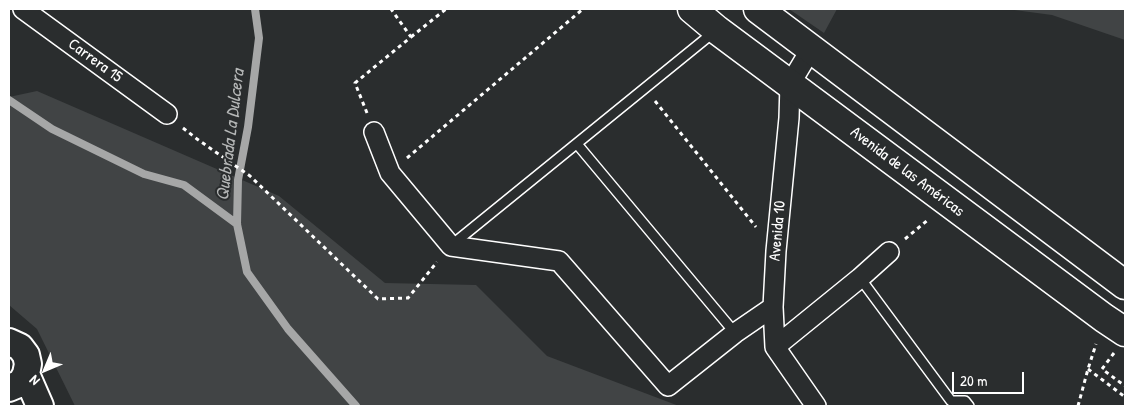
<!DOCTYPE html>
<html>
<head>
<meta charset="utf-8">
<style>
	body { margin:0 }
	#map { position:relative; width:1134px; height:415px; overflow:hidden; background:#2a2d2e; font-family:"Patrick Hand",sans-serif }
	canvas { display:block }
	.frame { position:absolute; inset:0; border:10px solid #fff; pointer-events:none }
	.north { position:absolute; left:20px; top:345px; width:50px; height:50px; -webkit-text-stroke:4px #2a2d2e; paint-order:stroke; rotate:225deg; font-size:14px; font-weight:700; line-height:20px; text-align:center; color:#fff }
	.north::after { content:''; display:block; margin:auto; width:18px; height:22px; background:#fff; clip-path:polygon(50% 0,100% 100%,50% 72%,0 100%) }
	.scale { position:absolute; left:952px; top:372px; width:72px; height:22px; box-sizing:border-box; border:2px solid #fff; border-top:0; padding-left:6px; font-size:15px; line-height:18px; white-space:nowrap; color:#fff; -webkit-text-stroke:4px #2a2d2e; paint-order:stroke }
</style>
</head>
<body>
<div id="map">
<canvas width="1134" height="415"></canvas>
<div class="frame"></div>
<div class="north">N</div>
<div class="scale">20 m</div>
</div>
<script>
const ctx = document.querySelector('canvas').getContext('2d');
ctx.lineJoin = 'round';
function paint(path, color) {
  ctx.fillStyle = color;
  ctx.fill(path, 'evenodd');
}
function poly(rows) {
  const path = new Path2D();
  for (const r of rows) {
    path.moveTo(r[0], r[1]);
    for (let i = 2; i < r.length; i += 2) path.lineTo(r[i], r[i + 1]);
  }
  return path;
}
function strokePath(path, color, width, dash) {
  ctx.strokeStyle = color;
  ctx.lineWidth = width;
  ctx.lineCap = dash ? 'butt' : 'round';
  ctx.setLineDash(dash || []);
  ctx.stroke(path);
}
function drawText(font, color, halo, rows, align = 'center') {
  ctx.font = font + ' "Patrick Hand",sans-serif';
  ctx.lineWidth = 4;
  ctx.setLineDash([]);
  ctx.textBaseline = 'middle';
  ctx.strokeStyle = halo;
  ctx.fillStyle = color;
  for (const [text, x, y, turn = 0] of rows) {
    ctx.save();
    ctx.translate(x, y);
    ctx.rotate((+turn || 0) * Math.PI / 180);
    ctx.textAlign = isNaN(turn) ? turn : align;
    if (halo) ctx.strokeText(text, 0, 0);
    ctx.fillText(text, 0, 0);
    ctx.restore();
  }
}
paint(poly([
	[789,9,837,9,824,33],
	[1007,9,1125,9,1125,40,1052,15],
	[37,91,279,196,385,283,476,285,547,356,679,406,75,406,37,329,9,305,9,97]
]), '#414445');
strokePath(poly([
	[255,9,259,38,248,127,238,180,237,224,247,272,288,329,356,406],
	[9,100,52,129,144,174,184,185,237,224]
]), '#a6a7a7', 8);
const service = poly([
	[577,144,735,333],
	[453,244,714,32],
	[860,278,951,401,965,401,969,406]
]);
const minor = poly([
	[23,9,167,114],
	[811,49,790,84,789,118,776,251,773,307,775,347,816,406],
	[374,132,390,173,451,246,559,261,668,386,735,333,773,307],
	[775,347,860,278,889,252]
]);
const secondary = poly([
	[9,342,20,347,26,355,28,364,26,374,21,383,9,388],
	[26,374,40,406]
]);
const primary = poly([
	[692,9,717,30,1104,318,1125,332],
	[758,9,1125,285]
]);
strokePath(service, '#fff', 12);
strokePath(minor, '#fff', 22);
strokePath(secondary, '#fff', 30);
strokePath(primary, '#fff', 31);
strokePath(poly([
	[411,37,446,9],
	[655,101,756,227],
	[367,113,355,83,411,37,391,9],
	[183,128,197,139,250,176,378,299,408,298,437,262],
	[407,158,583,9],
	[905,239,929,219],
	[1114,353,1102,369,1125,386],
	[1088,369,1125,397],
	[1078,406,1088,369,1096,344]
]), '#fff', 3, [4, 4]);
strokePath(service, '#2a2d2e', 9);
strokePath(minor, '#2a2d2e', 19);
strokePath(secondary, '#2a2d2e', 26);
strokePath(primary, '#2a2d2e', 28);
drawText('16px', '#fff', '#2a2d2e', [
	["Carrera 15",95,61,36],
	["Avenida de las Américas",907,172,37],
	["Avenida 10",778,231,-85]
]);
drawText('italic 18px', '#b4b6b6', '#2a2d2e', [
	["Quebrada La Dulcera",231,135,-83]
]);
</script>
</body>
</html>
